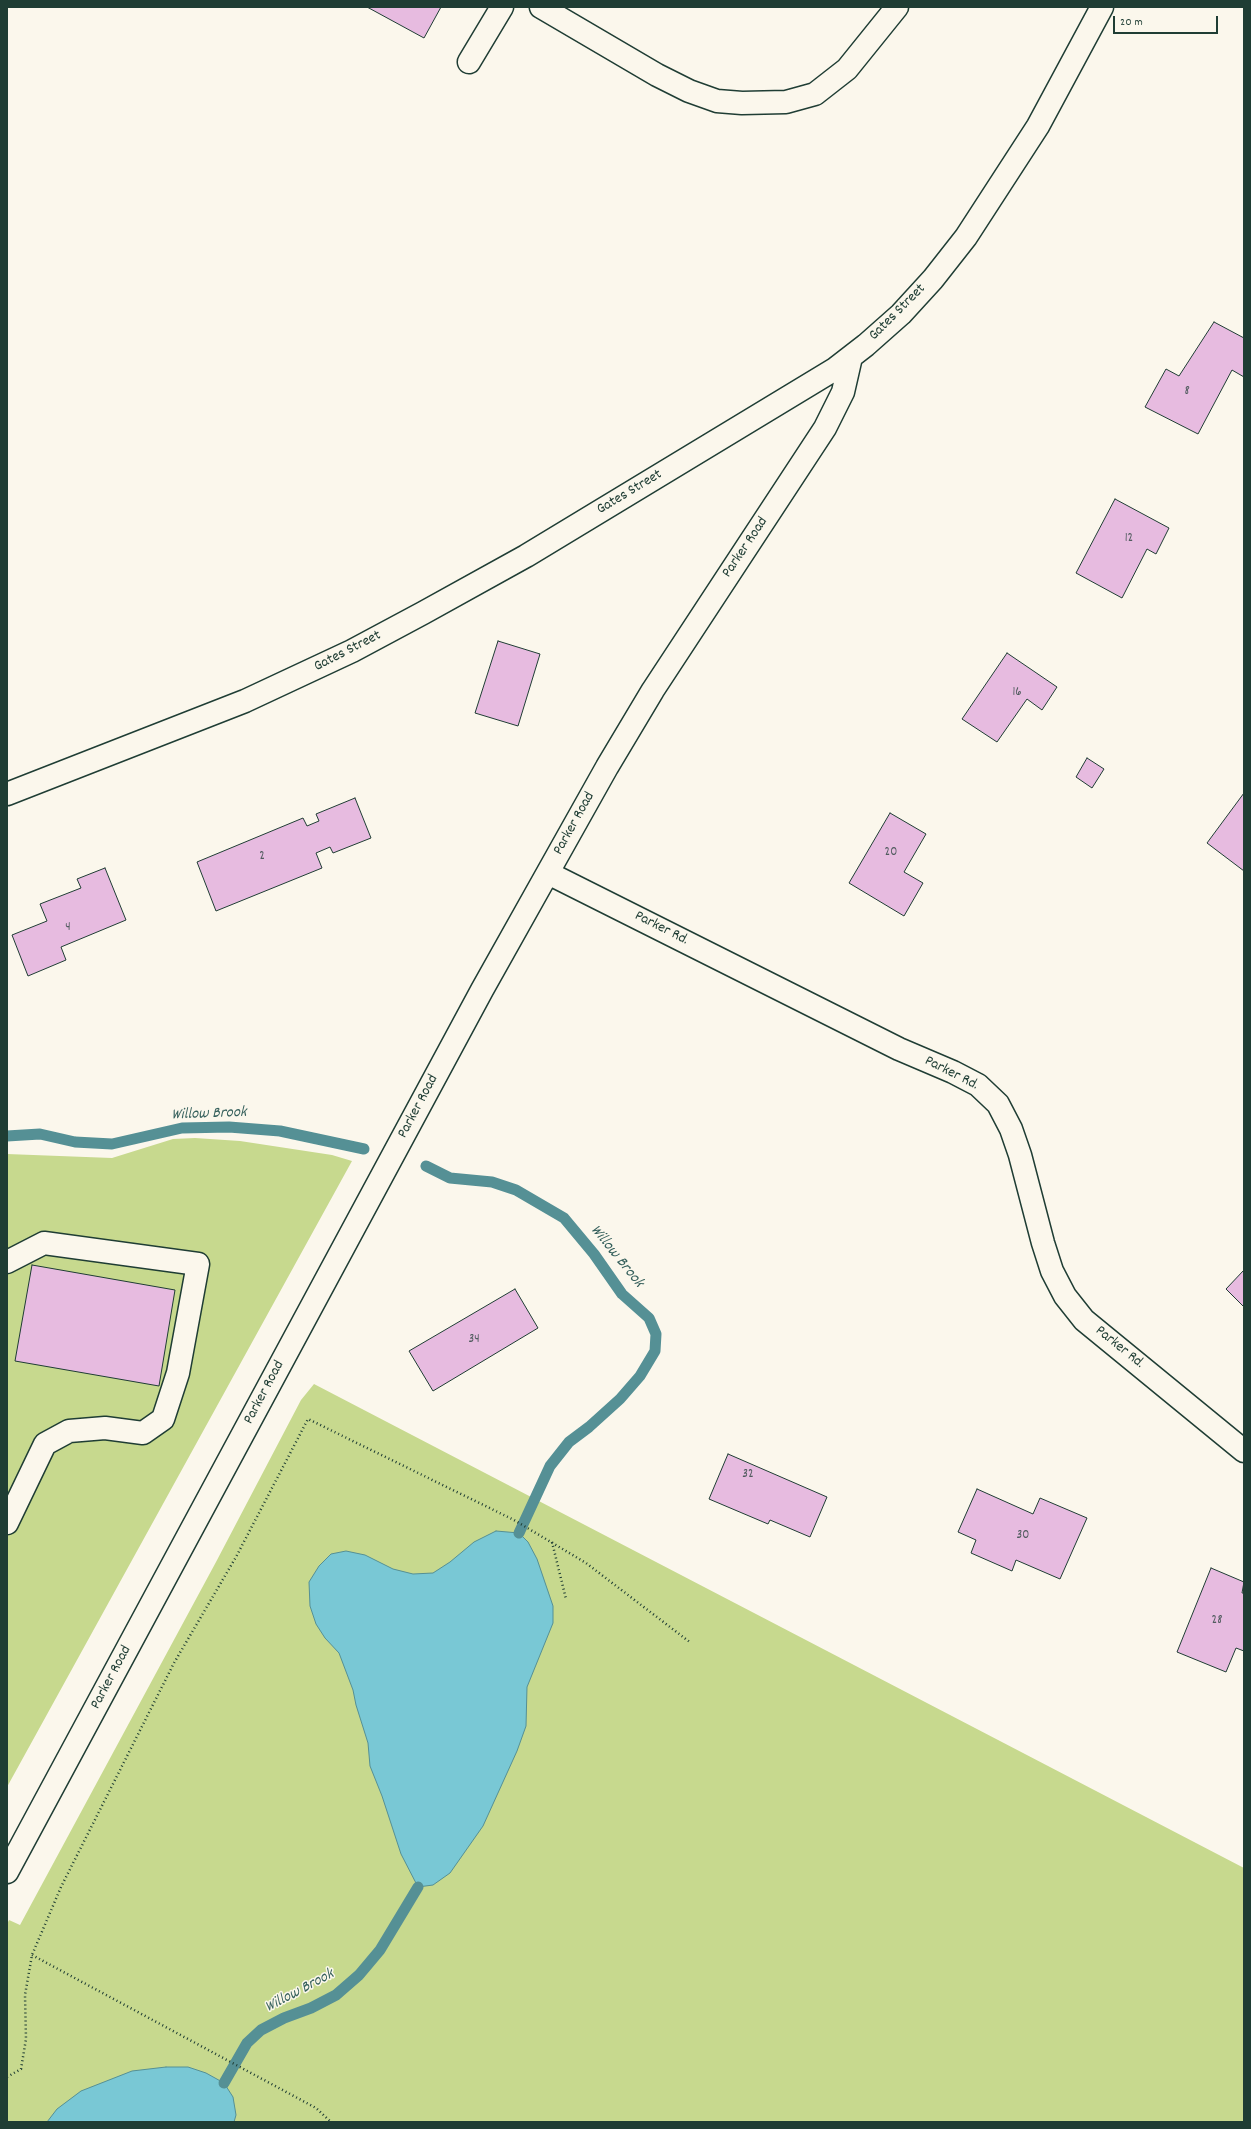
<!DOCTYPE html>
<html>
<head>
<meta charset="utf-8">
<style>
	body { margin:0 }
	#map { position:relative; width:1251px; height:2129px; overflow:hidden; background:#fbf7ec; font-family:Dekko,sans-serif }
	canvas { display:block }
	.frame { position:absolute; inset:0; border:8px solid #1f3d34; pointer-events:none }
	.scale { position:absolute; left:1113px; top:16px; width:105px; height:18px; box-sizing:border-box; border:2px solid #1f3d34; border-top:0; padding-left:5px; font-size:12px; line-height:14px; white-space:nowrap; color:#1f3d34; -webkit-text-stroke:3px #fbf7ec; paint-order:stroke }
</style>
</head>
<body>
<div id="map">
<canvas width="1251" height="2129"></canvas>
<div class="frame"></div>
<div class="scale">20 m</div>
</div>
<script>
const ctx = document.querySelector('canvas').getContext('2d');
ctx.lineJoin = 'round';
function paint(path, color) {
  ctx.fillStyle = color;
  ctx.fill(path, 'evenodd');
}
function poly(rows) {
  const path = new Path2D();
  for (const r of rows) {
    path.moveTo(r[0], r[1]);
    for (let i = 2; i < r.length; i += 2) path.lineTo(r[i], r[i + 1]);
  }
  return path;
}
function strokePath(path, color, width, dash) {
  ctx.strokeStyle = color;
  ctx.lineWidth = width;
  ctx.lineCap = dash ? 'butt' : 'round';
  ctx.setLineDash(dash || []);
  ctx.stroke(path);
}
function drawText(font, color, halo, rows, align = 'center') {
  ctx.font = font + ' Dekko,sans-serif';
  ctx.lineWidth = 3;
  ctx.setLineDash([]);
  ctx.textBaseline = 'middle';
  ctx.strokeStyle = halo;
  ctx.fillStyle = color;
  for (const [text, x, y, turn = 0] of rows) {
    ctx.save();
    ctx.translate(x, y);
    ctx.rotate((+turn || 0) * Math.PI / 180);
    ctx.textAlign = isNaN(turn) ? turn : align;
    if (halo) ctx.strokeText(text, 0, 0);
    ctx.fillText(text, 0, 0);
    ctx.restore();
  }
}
paint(poly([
	[195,1138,240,1141,332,1155,352,1161,7,1787,7,1154,112,1158,173,1139],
	[314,1384,1244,1868,1244,2122,7,2122,7,1924,9,1920,20,1925,216,1562,301,1400]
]), '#c7d98e');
const water = poly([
	[496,1531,519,1533,528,1542,537,1559,553,1606,553,1623,527,1687,526,1726,517,1751,483,1826,450,1873,433,1885,418,1887,401,1854,382,1796,370,1766,368,1743,356,1705,353,1690,339,1653,325,1638,316,1624,310,1606,309,1582,319,1566,331,1554,346,1551,365,1555,393,1569,413,1574,433,1573,450,1562,474,1542,496,1531],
	[166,2067,188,2067,206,2073,224,2083,233,2097,236,2115,234,2122,47,2122,57,2109,81,2091,132,2071,166,2067]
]);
paint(water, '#79c8d5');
strokePath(water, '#559095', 1);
strokePath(poly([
	[7,1136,40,1134,75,1142,112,1144,182,1128,229,1127,280,1131,364,1149],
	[426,1166,450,1178,492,1182,516,1190,564,1218,594,1254,622,1294,649,1318,656,1334,655,1351,640,1376,620,1399,589,1427,569,1442,550,1466,519,1533],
	[224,2083,247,2043,261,2030,284,2018,311,2008,336,1995,359,1975,380,1950,418,1887]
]), '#559095', 11);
const building = poly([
	[367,7,441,7,424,38,367,7],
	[1214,322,1244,338,1244,377,1232,370,1198,434,1145,407,1166,369,1179,376,1214,322],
	[1115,499,1169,528,1156,554,1147,549,1122,598,1076,573,1115,499],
	[498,641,540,654,518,726,475,713,498,641],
	[1007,653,1057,687,1042,710,1027,699,997,742,962,719,1007,653],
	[1087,758,1104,769,1092,788,1076,777,1087,758],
	[1244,793,1244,871,1207,843,1244,793],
	[355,798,371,838,333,853,330,847,316,853,322,868,216,911,197,862,303,818,307,826,319,821,316,814,355,798],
	[890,813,926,834,904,872,923,883,904,916,849,883,890,813],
	[105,868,126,920,61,947,66,960,28,976,12,935,47,921,40,904,81,888,77,879,105,868],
	[32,1265,175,1290,159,1386,15,1361,32,1265],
	[1244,1270,1244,1307,1226,1289,1244,1270],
	[515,1289,538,1328,433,1391,409,1351,515,1289],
	[728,1454,827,1497,810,1537,770,1520,768,1524,709,1499,728,1454],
	[977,1489,1033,1514,1040,1498,1087,1518,1060,1579,1016,1560,1012,1571,971,1553,976,1540,958,1532,977,1489],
	[1211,1568,1244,1582,1242,1593,1244,1593,1244,1651,1236,1648,1226,1672,1177,1652,1211,1568]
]);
paint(building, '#e7bbe0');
strokePath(building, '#1f3d34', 1);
const minor = poly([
	[541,7,657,75,689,91,717,101,742,103,786,102,815,94,847,69,897,7],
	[469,62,502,7],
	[7,794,245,701,352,651,423,613,526,556,835,369,866,345,901,314,933,279,966,237,1038,126,1102,7],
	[548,873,899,1049,953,1072,978,1085,998,1104,1011,1129,1020,1155,1043,1243,1052,1271,1065,1296,1084,1320,1244,1451],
	[7,1262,44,1243,198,1264,178,1373,163,1419,143,1433,105,1428,69,1431,45,1444,7,1523],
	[7,1872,482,990,607,767,653,690,825,428,843,392,851,357]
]);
strokePath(minor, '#1f3d34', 25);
strokePath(poly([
	[552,1542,566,1599],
	[32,1955,316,2108,331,2122],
	[7,2077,21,2069,26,2039,25,1995,32,1955,61,1887,174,1663,236,1557,308,1419,514,1520,586,1563,691,1643]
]), '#1f3d34', 2.5, [1, 3]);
strokePath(minor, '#fbf7ec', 22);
drawText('13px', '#515c5f', null, [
	["8",1187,392],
	["12",1129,539],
	["16",1017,693],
	["20",891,853],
	["2",262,857],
	["4",68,928],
	["34",474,1340],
	["32",748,1475],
	["30",1023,1536],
	["28",1217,1621]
]);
drawText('15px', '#1f3d34', '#fbf7ec', [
	["Gates Street",898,313,-45],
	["Gates Street",630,493,-31],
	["Parker Road",746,548,-56],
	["Gates Street",348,652,-27],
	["Parker Road",575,824,-61],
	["Parker Rd.",661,929,27],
	["Parker Rd.",951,1074,27],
	["Parker Road",419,1107,-62],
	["Parker Rd.",1119,1348,39],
	["Parker Road",265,1393,-62],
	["Parker Road",112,1678,-62]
]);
drawText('italic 16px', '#36605c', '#fbf7ec', [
	["Willow Brook",209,1115,-2],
	["Willow Brook",616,1257,51],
	["Willow Brook",300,1992,-28]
]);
</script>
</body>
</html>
